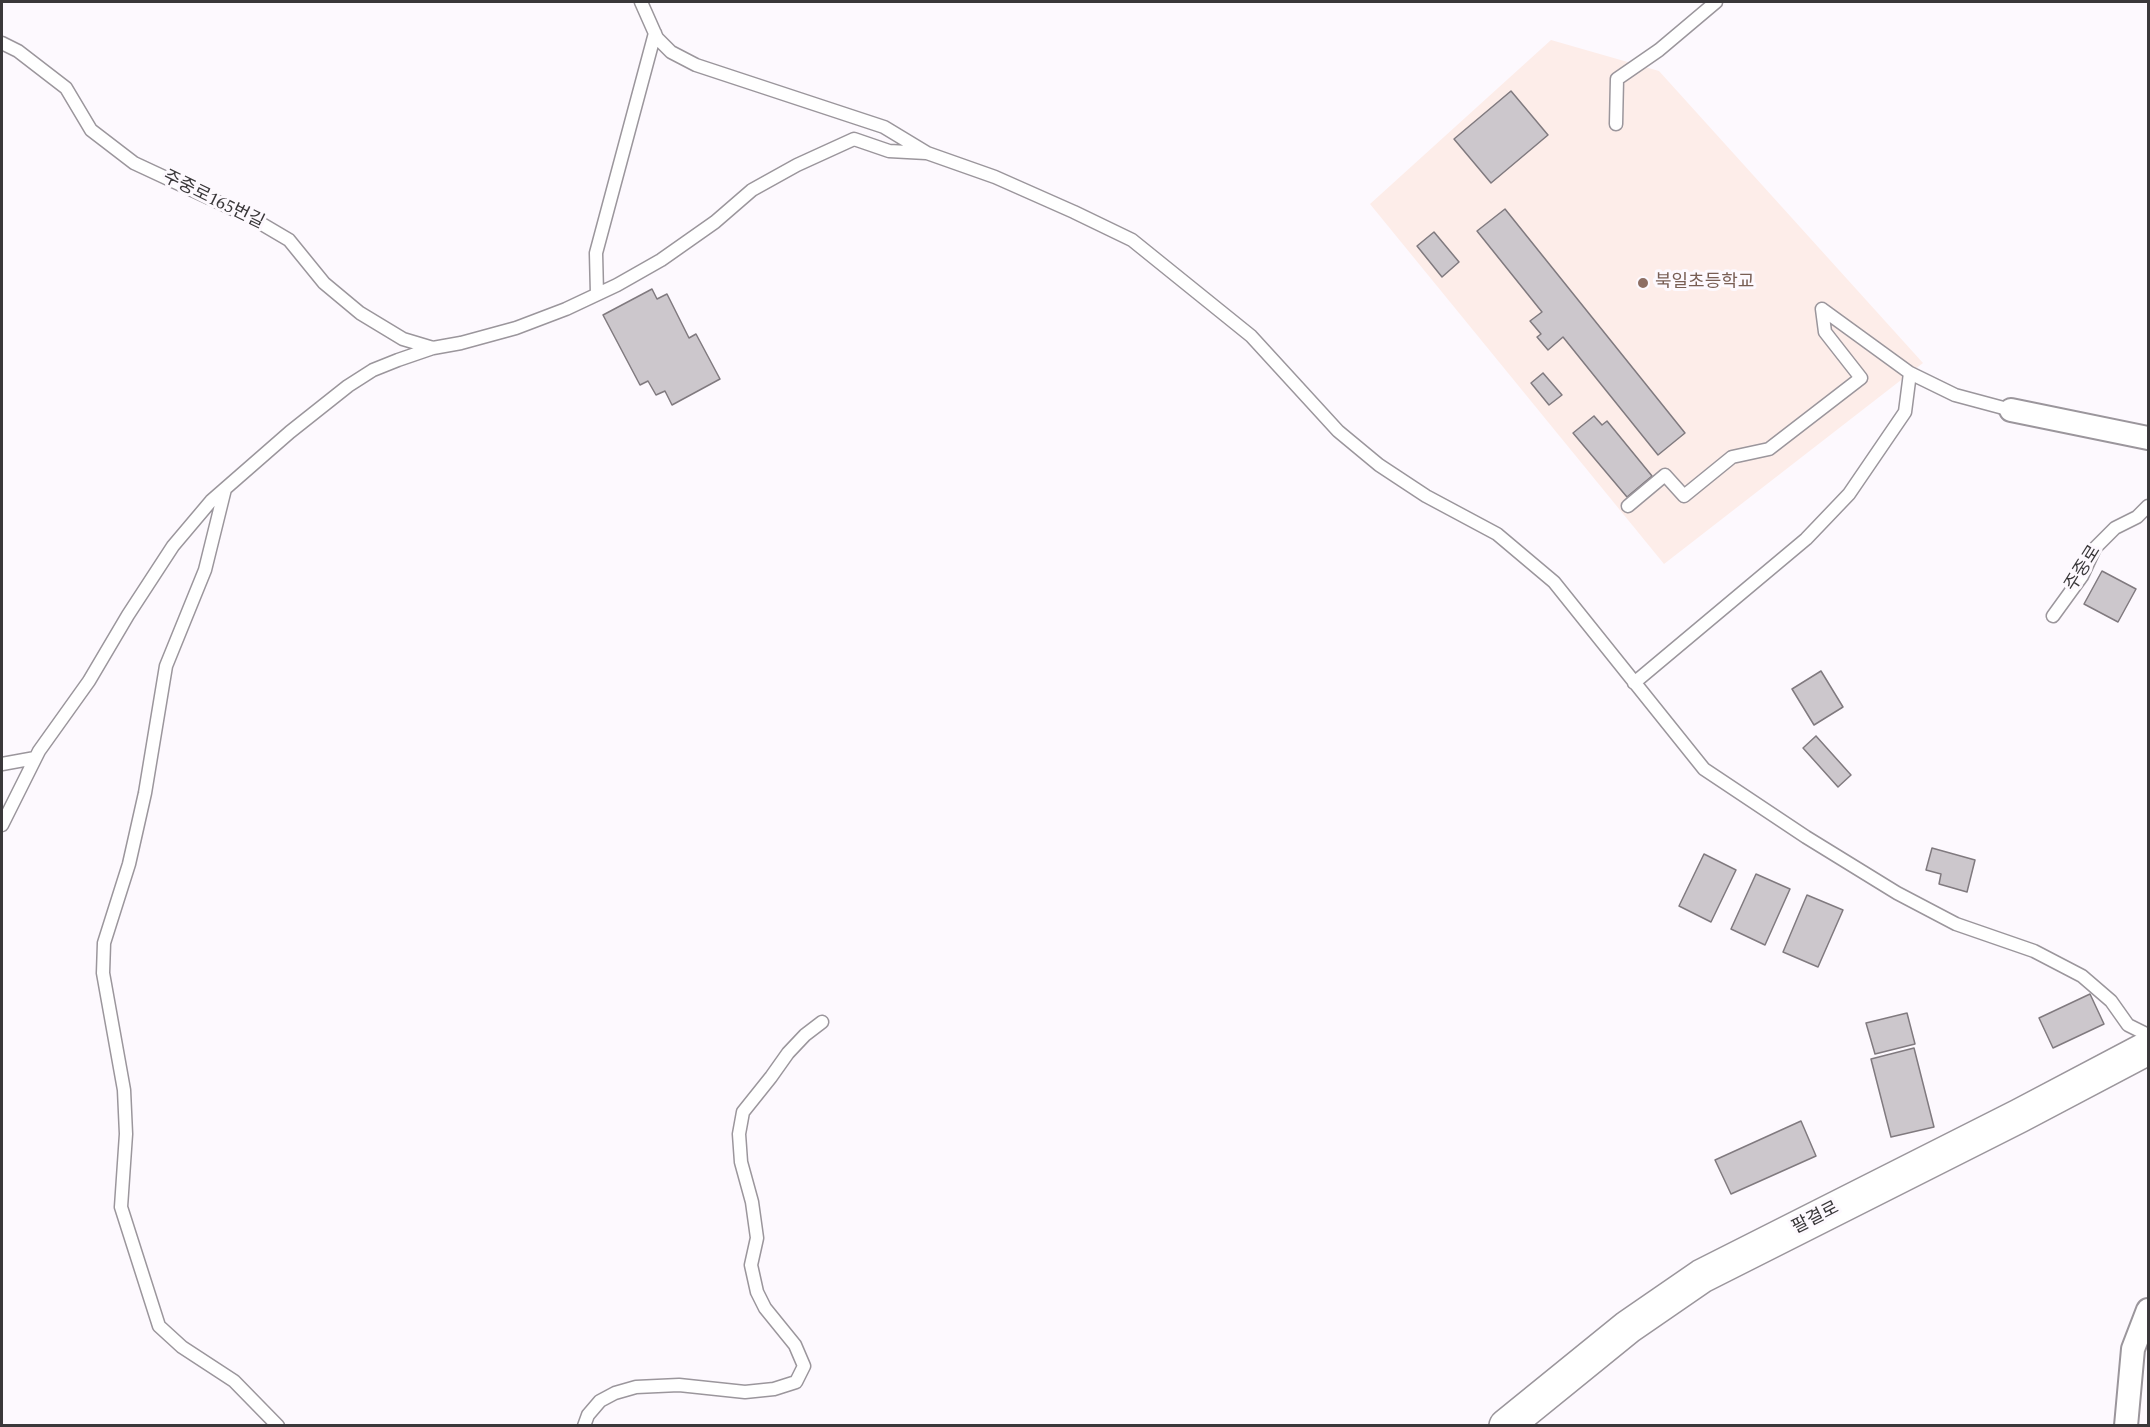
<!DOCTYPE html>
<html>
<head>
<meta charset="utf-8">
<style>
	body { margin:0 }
	#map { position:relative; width:2150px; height:1427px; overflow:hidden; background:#fdf9fe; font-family:Spectral,serif }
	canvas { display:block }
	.frame { position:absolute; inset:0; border:3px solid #3a383a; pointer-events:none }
</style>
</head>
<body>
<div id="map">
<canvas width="2150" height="1427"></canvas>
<div class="frame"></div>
</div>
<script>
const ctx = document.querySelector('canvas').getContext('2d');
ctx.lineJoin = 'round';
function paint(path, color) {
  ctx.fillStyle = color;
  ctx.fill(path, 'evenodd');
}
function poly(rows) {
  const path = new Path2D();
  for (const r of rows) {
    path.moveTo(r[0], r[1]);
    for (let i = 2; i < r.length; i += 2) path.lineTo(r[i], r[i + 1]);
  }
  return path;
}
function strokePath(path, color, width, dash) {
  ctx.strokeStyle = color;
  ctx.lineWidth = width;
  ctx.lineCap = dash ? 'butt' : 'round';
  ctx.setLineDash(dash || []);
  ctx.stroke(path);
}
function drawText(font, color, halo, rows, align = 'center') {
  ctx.font = font + ' Spectral,"Noto Sans KR",serif';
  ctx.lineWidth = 6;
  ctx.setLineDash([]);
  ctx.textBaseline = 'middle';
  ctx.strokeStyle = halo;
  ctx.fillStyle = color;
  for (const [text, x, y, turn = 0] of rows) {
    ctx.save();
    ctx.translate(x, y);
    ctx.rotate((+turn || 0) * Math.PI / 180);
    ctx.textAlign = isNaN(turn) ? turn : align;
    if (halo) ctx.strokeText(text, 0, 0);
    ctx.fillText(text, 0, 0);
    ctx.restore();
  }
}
paint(poly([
	[1551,40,1659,71,1923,363,1664,564,1370,204]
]), '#fdede9');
const building = poly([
	[1511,91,1548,135,1491,183,1454,139,1511,91],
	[1505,209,1685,433,1658,455,1563,337,1548,350,1537,337,1541,334,1530,321,1542,312,1477,231,1505,209],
	[1434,232,1459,262,1442,277,1417,246,1434,232],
	[652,289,657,299,667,294,689,338,696,334,720,379,672,405,665,391,656,395,648,381,640,385,603,315,652,289],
	[1543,373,1562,395,1549,405,1531,383,1543,373],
	[1594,416,1602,425,1607,421,1652,476,1627,497,1573,433,1594,416],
	[2102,571,2136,589,2118,622,2084,604,2102,571],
	[1821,671,1843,707,1814,725,1792,689,1821,671],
	[1816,736,1851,775,1838,787,1803,748,1816,736],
	[1932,848,1975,860,1967,892,1939,884,1941,874,1926,870,1932,848],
	[1704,854,1736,870,1711,922,1679,906,1704,854],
	[1756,874,1790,889,1765,945,1731,929,1756,874],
	[1807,895,1843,910,1818,967,1783,952,1807,895],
	[2090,994,2104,1024,2053,1048,2039,1018,2090,994],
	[1907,1013,1915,1044,1875,1054,1866,1023,1907,1013],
	[1914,1048,1934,1127,1891,1137,1871,1059,1914,1048],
	[1801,1121,1816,1156,1731,1194,1715,1160,1801,1121]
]);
paint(building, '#ccc7cc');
strokePath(building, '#807a7f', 1.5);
const lane = poly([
	[641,2,657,38,671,52,696,65,884,127,927,153,995,177,1074,212,1132,240,1251,336,1338,431,1379,465,1426,496,1497,534,1554,582,1704,769,1806,837,1897,893,1956,924,2034,951,2082,976,2111,1001,2128,1025,2148,1035],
	[2,43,18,51,66,88,91,130,134,163,250,217,289,240,324,283,360,313,403,339,433,348],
	[1616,124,1617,79,1659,50,1716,2],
	[597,294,596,253,655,33],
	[1822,309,1910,373,1955,395,2011,410],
	[225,489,205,570,166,666,145,793,129,864,104,943,103,973,124,1090,126,1134,121,1207,159,1326,182,1347,234,1381,278,1426],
	[1628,506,1665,475,1684,496,1732,457,1769,449,1861,378,1825,332,1822,309],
	[2053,616,2082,576,2095,548,2115,528,2137,517,2148,506],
	[1634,683,1806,539,1849,494,1905,412,1910,373],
	[2,764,35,758],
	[2,825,39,751,89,681,128,615,173,546,211,501,290,432,348,386,373,370,398,360,433,348,461,343,516,328,566,309,617,285,661,260,715,222,752,190,797,165,854,139,889,151,926,153],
	[584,1426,588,1415,600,1401,615,1393,636,1387,679,1385,745,1392,774,1389,796,1382,804,1366,795,1345,765,1308,757,1292,751,1265,757,1238,752,1202,741,1162,739,1134,743,1112,771,1077,788,1053,805,1035,822,1022]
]);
const street = poly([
	[2011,410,2148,438],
	[2126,1426,2133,1349,2148,1310]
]);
const secondary = poly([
	[1506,1426,1628,1327,1702,1276,2019,1116,2148,1048]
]);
strokePath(lane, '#9b969c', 15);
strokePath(street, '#9b969c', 26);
strokePath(secondary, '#9b969c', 36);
strokePath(lane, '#fff', 12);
strokePath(street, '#fff', 22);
strokePath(secondary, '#fff', 33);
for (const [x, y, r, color] of [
	[1643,283,6,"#8d6e63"]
]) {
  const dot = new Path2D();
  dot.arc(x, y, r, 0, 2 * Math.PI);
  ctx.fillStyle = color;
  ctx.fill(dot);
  strokePath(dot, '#fdf9fe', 2);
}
drawText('18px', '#3a383a', '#fdf9fe', [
	["주중로165번길",213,201,26],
	["주중로",2084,569,-58],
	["팔결로",1816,1219,-27]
]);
drawText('18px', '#785e54', '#fdf9fe', [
	["북일초등학교",1655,283]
], 'left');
</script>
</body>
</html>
